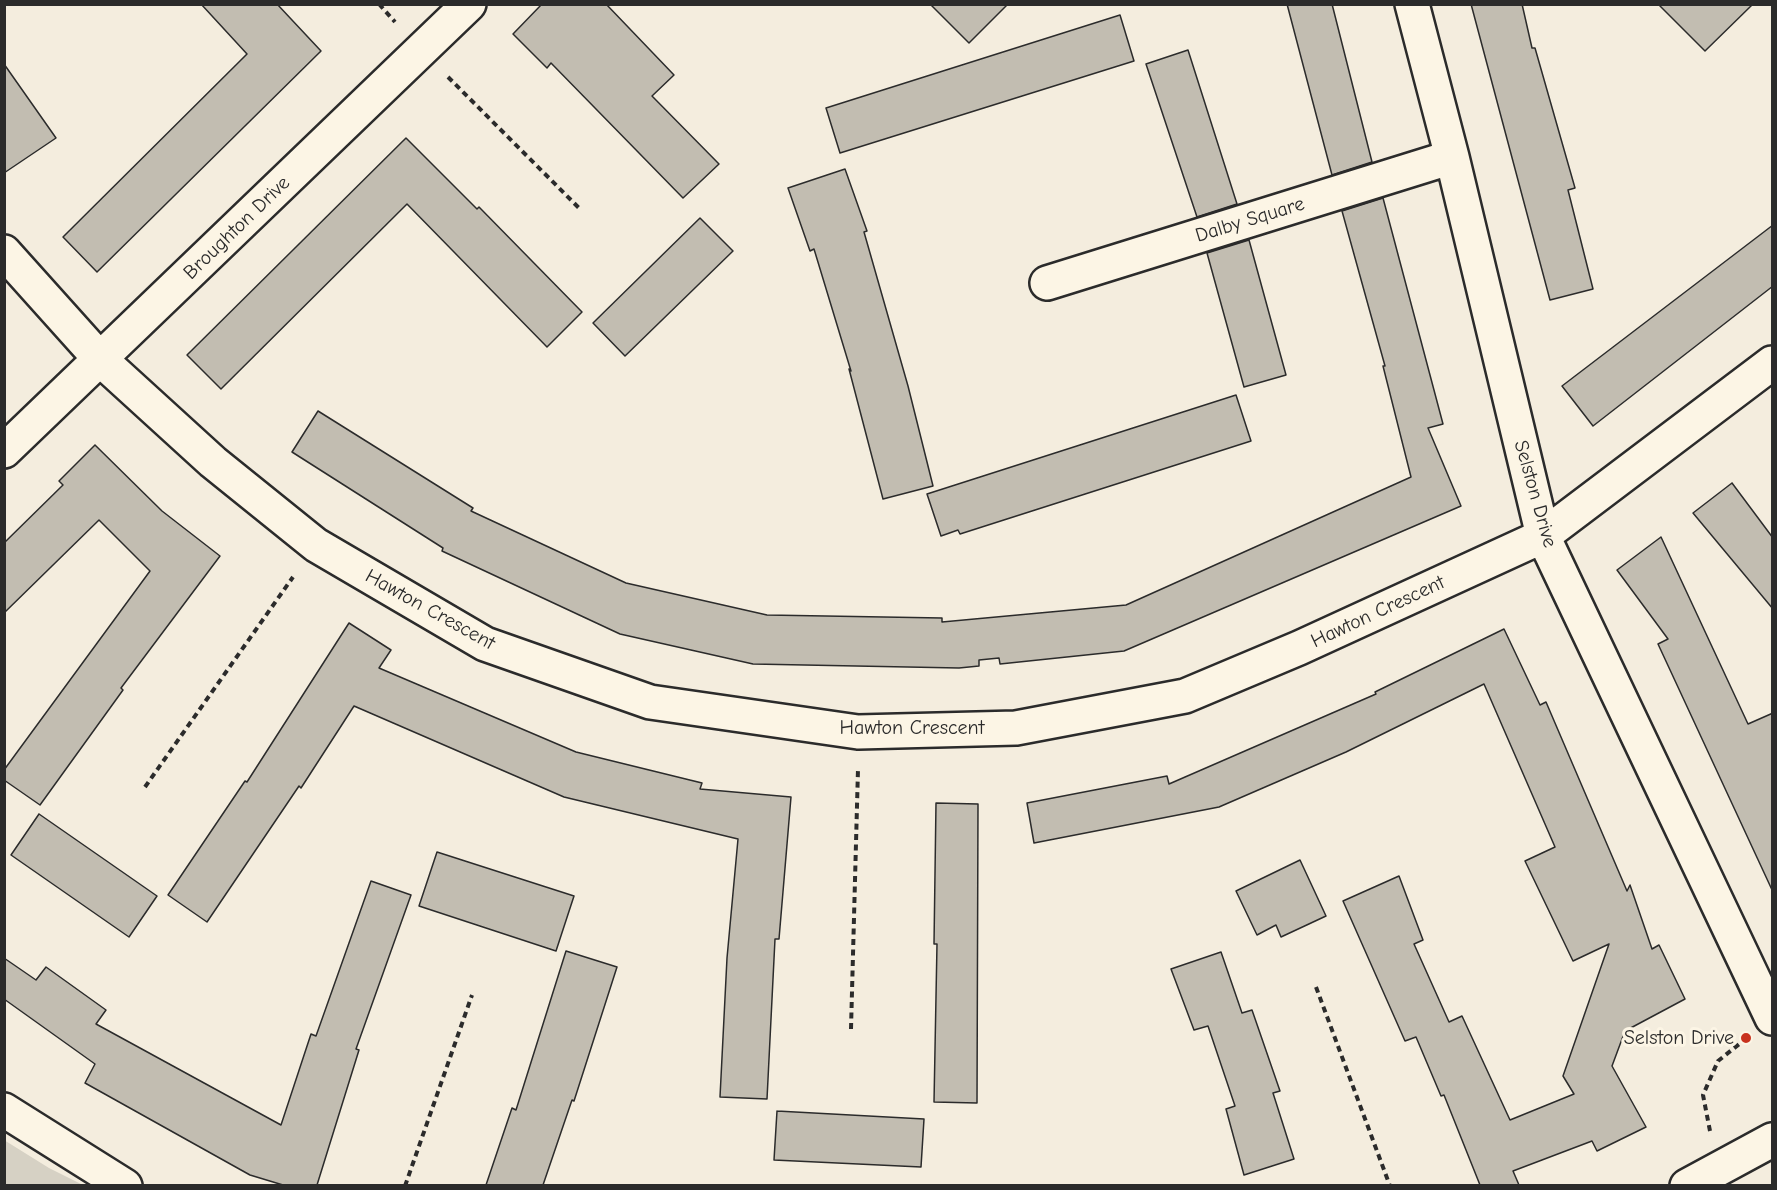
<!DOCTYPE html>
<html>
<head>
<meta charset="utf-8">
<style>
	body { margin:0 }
	#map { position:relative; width:1777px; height:1190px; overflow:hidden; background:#f4edde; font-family:"Comic Neue",sans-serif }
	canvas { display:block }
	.frame { position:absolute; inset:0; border:6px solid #2b2b2b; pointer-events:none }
</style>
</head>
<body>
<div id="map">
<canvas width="1777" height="1190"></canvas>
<div class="frame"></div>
</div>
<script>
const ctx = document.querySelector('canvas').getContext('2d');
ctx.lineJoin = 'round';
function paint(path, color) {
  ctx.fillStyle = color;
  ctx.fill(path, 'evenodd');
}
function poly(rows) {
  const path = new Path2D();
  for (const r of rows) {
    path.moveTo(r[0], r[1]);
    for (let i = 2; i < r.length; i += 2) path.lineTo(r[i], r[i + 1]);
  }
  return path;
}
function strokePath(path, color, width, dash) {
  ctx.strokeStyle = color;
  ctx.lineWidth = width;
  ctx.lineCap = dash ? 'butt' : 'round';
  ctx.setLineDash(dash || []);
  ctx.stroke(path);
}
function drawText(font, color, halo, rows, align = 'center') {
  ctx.font = font + ' "Comic Neue",sans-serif';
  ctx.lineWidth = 6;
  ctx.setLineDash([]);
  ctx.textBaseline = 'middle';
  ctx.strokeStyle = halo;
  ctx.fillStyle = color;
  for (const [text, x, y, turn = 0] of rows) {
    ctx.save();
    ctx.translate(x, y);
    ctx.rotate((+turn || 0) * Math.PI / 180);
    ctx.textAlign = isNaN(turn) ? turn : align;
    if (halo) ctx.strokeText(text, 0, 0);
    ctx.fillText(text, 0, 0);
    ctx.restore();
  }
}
paint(poly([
	[4,1140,49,1168,83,1185,5,1185]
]), '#d6d1c4');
const building = poly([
	[201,4,277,4,321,51,97,272,63,237,247,54,201,4],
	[542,4,606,4,674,75,652,96,719,164,683,198,551,63,547,68,513,34,542,4],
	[930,4,1008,4,969,43,930,4],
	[1287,4,1332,4,1372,162,1332,175,1287,4],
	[1471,4,1522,4,1532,48,1535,48,1575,188,1568,190,1593,289,1550,300,1471,4],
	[1659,5,1752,5,1705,51,1659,5],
	[1120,15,1134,61,840,153,826,108,1120,15],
	[1188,50,1237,204,1197,217,1146,64,1188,50],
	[4,64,56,138,4,173,4,64],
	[406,138,477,209,479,207,582,312,547,347,407,204,221,389,187,355,406,138],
	[845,169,867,231,864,232,908,386,933,486,883,499,849,369,851,371,814,249,810,251,788,188,845,169],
	[1383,198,1443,424,1428,428,1461,506,1124,651,1000,664,999,658,979,660,979,666,959,668,753,664,620,634,442,551,443,548,292,452,318,411,473,508,471,511,626,583,767,615,942,618,942,622,1126,605,1411,477,1383,366,1385,366,1342,211,1383,198],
	[700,218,733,251,625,356,593,323,700,218],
	[1773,225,1773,286,1593,426,1562,386,1773,225],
	[1249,240,1286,375,1244,387,1207,253,1249,240],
	[1236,395,1251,441,960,534,958,530,941,536,927,494,1236,395],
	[95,445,162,511,220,556,121,688,123,690,40,805,4,780,4,770,150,571,99,520,4,613,4,543,63,485,59,481,95,445],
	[1732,483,1773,538,1773,609,1693,513,1732,483],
	[1661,537,1748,724,1773,713,1773,892,1658,644,1668,639,1617,570,1661,537],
	[349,623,391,650,379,668,576,752,702,783,700,789,791,797,779,939,775,939,767,1099,720,1097,727,958,738,839,564,797,354,706,301,788,299,786,207,922,168,895,245,781,247,782,349,623],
	[1504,629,1540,705,1546,702,1627,891,1630,885,1652,949,1659,945,1685,999,1625,1031,1612,1066,1646,1127,1597,1151,1592,1141,1513,1171,1519,1185,1480,1185,1444,1095,1441,1096,1416,1037,1405,1041,1343,901,1399,876,1423,940,1414,944,1449,1022,1462,1016,1510,1120,1574,1094,1563,1076,1609,944,1573,961,1525,861,1555,847,1484,684,1346,752,1219,807,1034,843,1027,803,1167,776,1169,784,1376,694,1375,692,1504,629],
	[936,803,978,804,977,1103,934,1102,937,944,934,944,936,803],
	[39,814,157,896,129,937,11,855,39,814],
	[437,852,574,896,556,951,419,906,437,852],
	[1300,860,1326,916,1281,937,1276,925,1257,935,1236,891,1300,860],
	[371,881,411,895,356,1049,359,1050,317,1185,283,1185,250,1175,85,1083,95,1064,4,999,4,958,36,980,46,967,106,1010,96,1024,281,1125,311,1034,316,1036,371,881],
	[566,951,617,967,574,1101,572,1100,543,1185,486,1185,512,1108,516,1110,566,951],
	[1221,952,1242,1013,1252,1010,1280,1091,1273,1093,1294,1159,1244,1175,1226,1109,1235,1106,1208,1026,1194,1030,1171,969,1221,952],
	[777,1111,924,1119,921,1167,774,1160,777,1111]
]);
paint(building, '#c2bdb1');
strokePath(building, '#2b2b2b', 1.5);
const minor = poly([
	[1412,4,1452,157,1543,536,1772,1018],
	[4,252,100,359,213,462,316,545,485,644,650,702,858,732,1016,728,1185,696,1299,648,1543,536,1772,363],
	[1047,283,1452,157],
	[4,451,469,4],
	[4,1110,125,1186],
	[1687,1186,1772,1140]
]);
strokePath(minor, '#2b2b2b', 38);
strokePath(poly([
	[379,4,395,22],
	[448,77,581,210],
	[145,787,293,577],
	[1316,987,1390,1186],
	[851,1029,858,769],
	[1710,1131,1703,1095,1718,1061,1743,1041],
	[405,1186,472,995]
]), '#2b2b2b', 4, [6, 4.5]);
strokePath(minor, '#fcf5e5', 33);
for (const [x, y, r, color] of [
	[1746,1038,6,"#c8321e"]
]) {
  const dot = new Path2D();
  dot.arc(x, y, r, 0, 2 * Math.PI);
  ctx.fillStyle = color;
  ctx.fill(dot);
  strokePath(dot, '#fcf5e5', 2);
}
drawText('20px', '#2b2b2b', '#fcf5e5', [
	["Dalby Square",1250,220,-17],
	["Broughton Drive",237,228,-44],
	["Selston Drive",1535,494,74],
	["Hawton Crescent",430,610,29],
	["Hawton Crescent",1378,612,-25],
	["Hawton Crescent",912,728]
]);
drawText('20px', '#2b2b2b', '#fcf5e5', [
	["Selston Drive",1734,1038]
], 'right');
</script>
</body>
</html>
